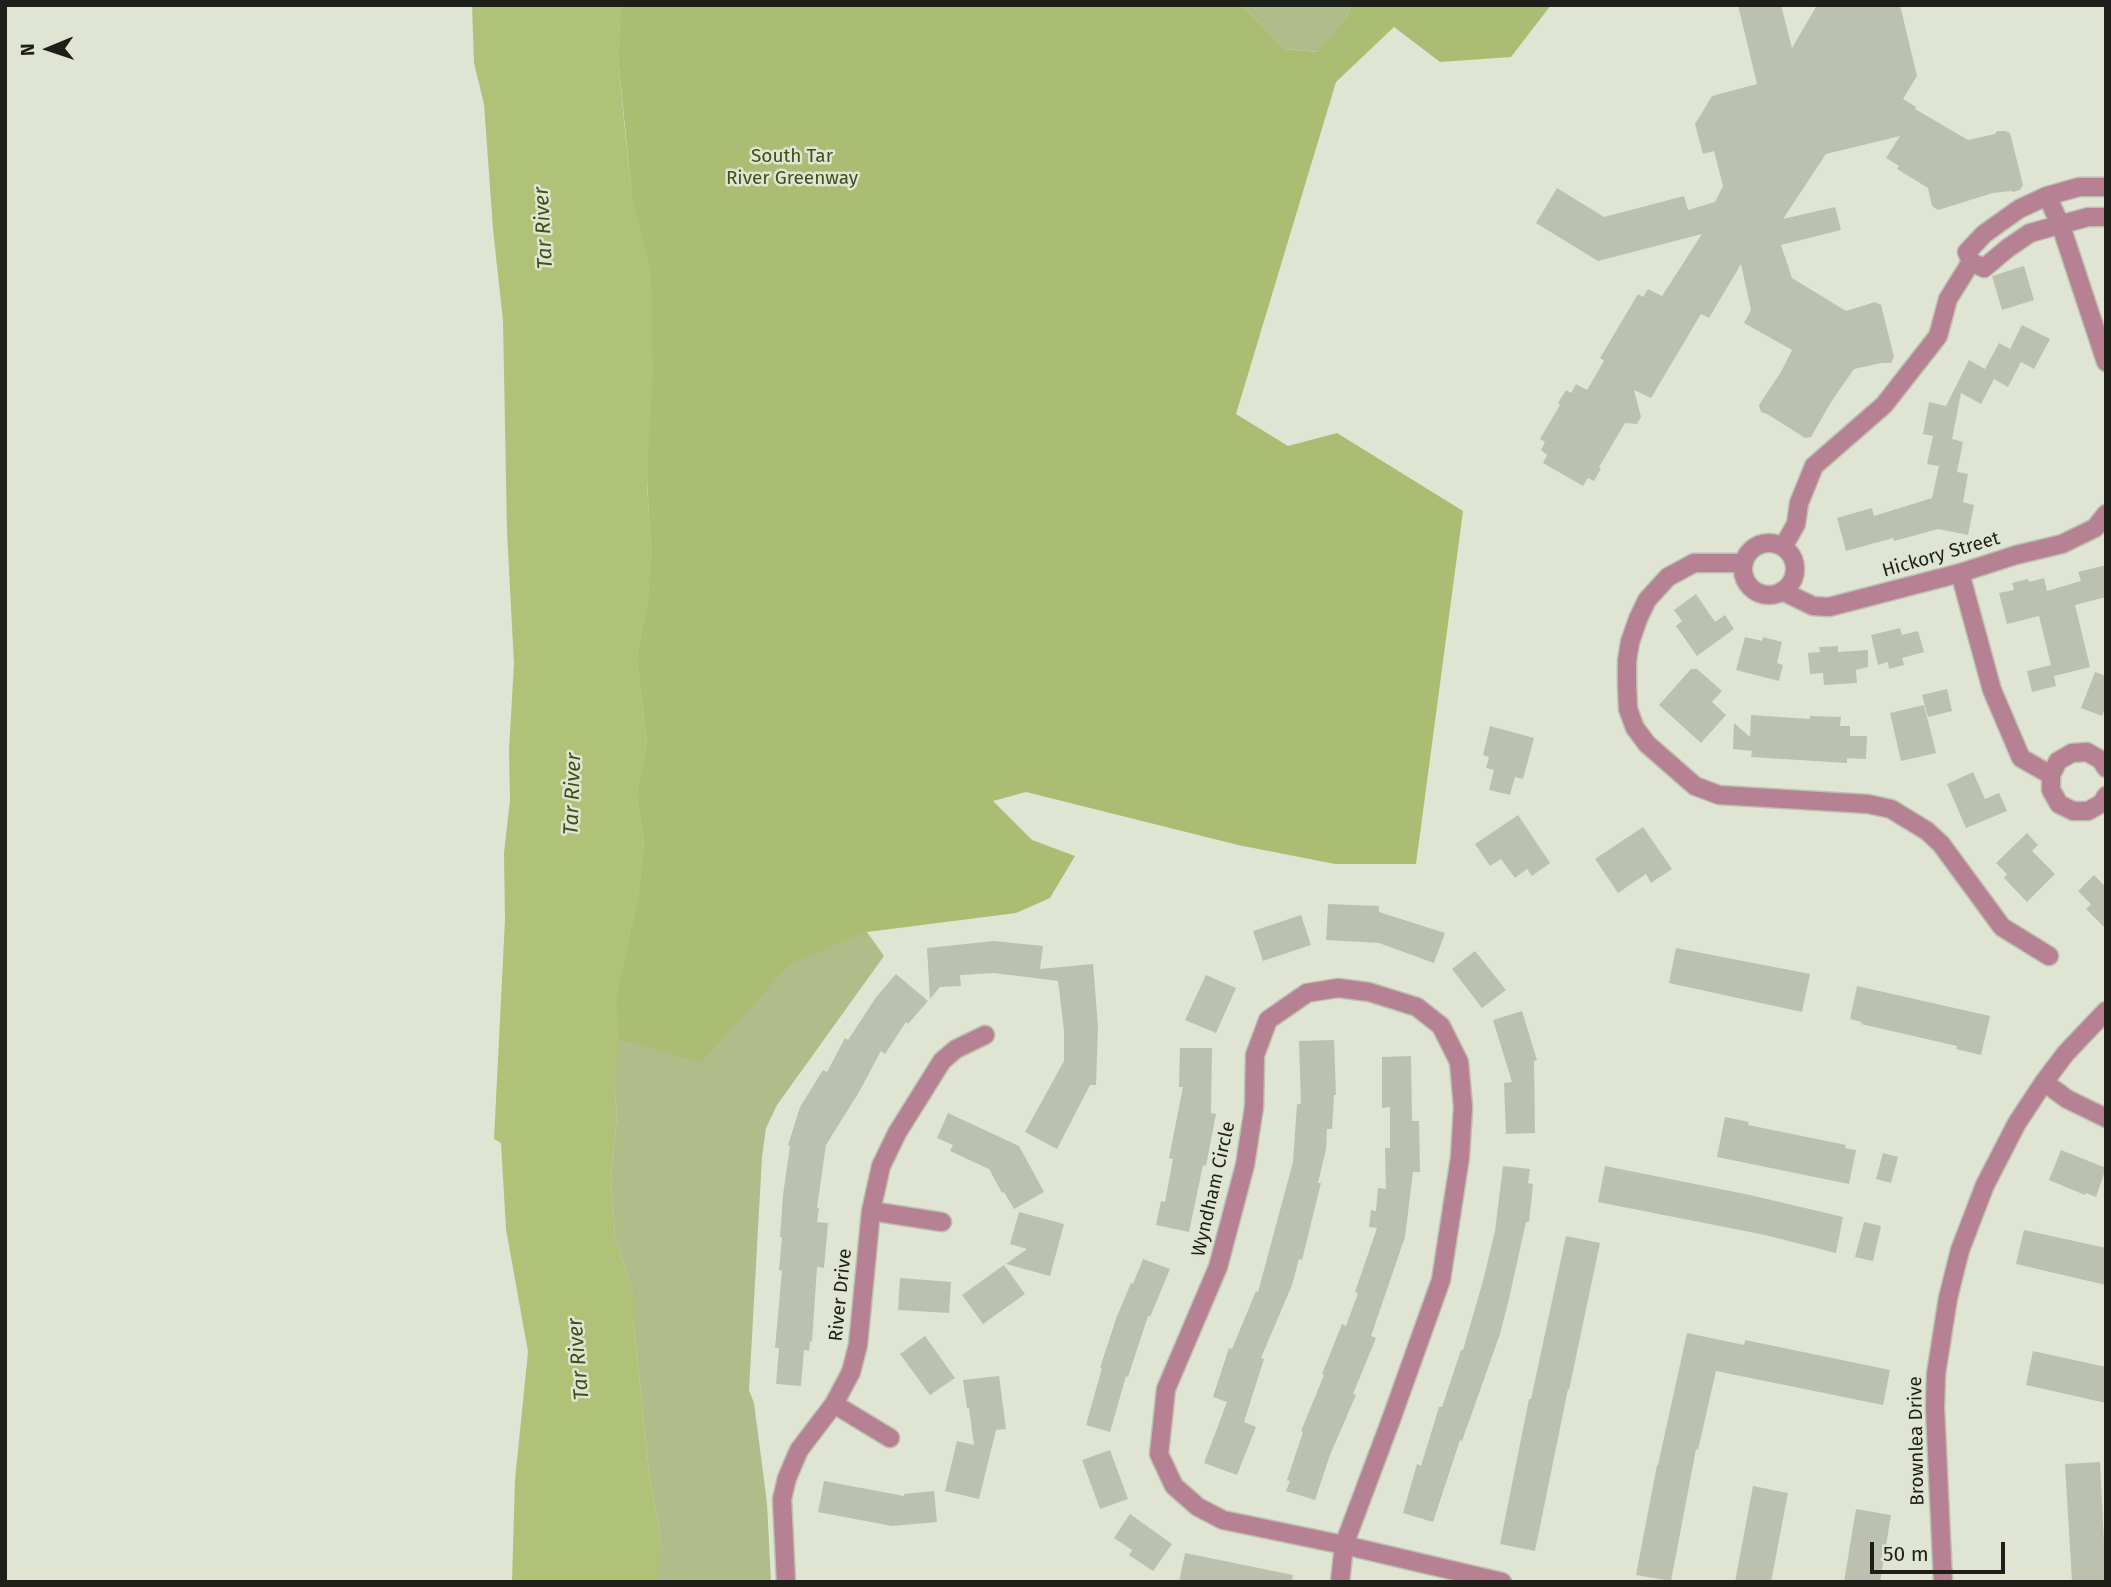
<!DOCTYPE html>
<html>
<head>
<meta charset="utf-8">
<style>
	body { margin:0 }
	#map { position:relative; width:2111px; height:1587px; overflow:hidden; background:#dfe5d2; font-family:"Fira Sans",sans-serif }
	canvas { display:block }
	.frame { position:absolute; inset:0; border:7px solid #1d1f18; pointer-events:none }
	.north { position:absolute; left:14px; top:14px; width:70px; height:70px; -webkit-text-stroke:5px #dfe5d2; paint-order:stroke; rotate:268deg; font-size:19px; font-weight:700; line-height:28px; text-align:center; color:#1d1f18 }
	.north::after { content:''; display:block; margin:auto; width:24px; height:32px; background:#1d1f18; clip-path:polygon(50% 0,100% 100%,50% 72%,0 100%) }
	.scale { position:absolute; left:1870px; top:1542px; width:135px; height:32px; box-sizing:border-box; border:4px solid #1d1f18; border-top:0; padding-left:9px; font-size:21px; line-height:24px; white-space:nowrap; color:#1d1f18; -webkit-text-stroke:5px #dfe5d2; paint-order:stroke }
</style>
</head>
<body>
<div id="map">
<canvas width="2111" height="1587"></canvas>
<div class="frame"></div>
<div class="north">N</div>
<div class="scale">50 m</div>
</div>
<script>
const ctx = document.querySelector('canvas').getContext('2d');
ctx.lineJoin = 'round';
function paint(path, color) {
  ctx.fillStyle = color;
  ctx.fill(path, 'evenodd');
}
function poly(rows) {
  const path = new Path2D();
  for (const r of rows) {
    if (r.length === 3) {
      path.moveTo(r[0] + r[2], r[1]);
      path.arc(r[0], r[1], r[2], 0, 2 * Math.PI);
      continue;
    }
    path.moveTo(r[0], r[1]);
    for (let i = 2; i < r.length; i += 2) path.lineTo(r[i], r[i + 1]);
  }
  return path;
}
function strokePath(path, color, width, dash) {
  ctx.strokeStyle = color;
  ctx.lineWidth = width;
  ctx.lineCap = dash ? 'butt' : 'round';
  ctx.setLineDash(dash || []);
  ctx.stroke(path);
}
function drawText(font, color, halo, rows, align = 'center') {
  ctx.font = font + ' "Fira Sans",sans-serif';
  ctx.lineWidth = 5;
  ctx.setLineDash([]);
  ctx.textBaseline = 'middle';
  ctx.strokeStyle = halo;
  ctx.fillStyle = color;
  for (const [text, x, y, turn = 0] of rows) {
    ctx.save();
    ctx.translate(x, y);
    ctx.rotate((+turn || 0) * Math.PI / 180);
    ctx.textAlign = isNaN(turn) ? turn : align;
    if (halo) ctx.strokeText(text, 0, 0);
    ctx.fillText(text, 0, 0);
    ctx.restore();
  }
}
paint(poly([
	[621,5,867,932,884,956,777,1105,766,1128,762,1157,749,1390,754,1403,767,1503,771,1582,657,1582,660,1534,650,1481,633,1317,633,1295,615,1235,611,1179,617,1115,614,1085,616,996,638,898,644,843,637,795,647,742,637,658,648,600,651,550,632,195,618,55],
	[1242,5,1350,5,1349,13,1319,52,1285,49]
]), '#b0bd8b');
paint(poly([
	[621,5,1242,5,1285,49,1318,52,1349,13,1350,5,1551,5,1511,57,1440,62,1394,27,1336,82,1236,414,1288,446,1337,433,1463,511,1416,864,1335,864,1238,845,1026,792,993,801,1032,840,1075,856,1050,898,1016,913,867,932,790,964,701,1063,619,1039,616,996,638,898,644,843,637,795,647,742,637,658,648,600,651,550,632,195,618,55]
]), '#abbd73');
paint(poly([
	[472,5,621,5,618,55,624,121,632,195,651,271,653,373,647,483,651,550,648,600,637,658,647,742,637,795,644,843,638,898,616,996,619,1039,614,1085,617,1115,611,1179,615,1235,633,1295,633,1317,650,1481,660,1534,658,1582,512,1582,515,1480,528,1352,506,1229,501,1143,494,1139,505,920,504,853,510,800,509,750,514,664,507,532,503,321,493,229,484,104,474,63]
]), '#b0c278');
paint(poly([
	[1738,5,1781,5,1792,48,1817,5,1900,5,1917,76,1903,99,1916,107,1915,109,1968,140,1995,134,1997,131,2005,131,2010,133,2023,185,2020,190,2013,192,2011,191,1993,193,1938,210,1932,206,1928,188,1897,169,1899,166,1886,158,1900,136,1826,154,1783,219,1835,207,1841,230,1781,245,1792,278,1846,311,1875,302,1881,305,1894,357,1891,363,1881,363,1854,369,1831,402,1811,437,1805,438,1769,415,1761,412,1759,405,1781,372,1792,350,1744,323,1751,310,1741,264,1709,318,1701,314,1651,398,1634,390,1641,417,1637,424,1625,423,1599,467,1601,468,1594,481,1588,478,1583,486,1543,463,1547,455,1541,450,1545,442,1540,439,1560,405,1558,403,1566,390,1571,393,1576,384,1587,390,1604,361,1600,358,1638,294,1643,297,1648,289,1662,296,1702,234,1598,261,1536,223,1557,188,1604,217,1684,196,1688,210,1715,202,1723,186,1714,151,1703,154,1695,124,1712,96,1757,84],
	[2024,266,2034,300,2002,310,1992,276],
	[2022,325,2050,339,2034,369,2021,362,2008,387,1994,379,1981,404,1961,393,1952,439,1963,442,1957,472,1968,474,1963,502,1974,505,1968,535,1938,529,1894,541,1893,538,1846,551,1837,518,1872,508,1874,516,1932,498,1939,466,1927,464,1933,436,1923,434,1929,402,1946,406,1969,360,1985,369,1999,343,2010,349],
	[2106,565,2106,597,2075,605,2090,667,2054,676,2056,686,2032,692,2027,671,2051,665,2039,616,2007,624,1999,593,2014,590,2012,583,2028,579,2029,582,2044,578,2047,591,2081,581,2078,572],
	[1696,594,1715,622,1725,615,1734,629,1697,656,1676,626,1682,621,1674,610],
	[1900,628,1902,635,1918,631,1924,652,1902,658,1904,665,1889,669,1888,662,1878,665,1871,635],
	[1745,637,1762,641,1763,637,1782,642,1777,663,1783,665,1779,681,1736,670],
	[1838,646,1838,652,1868,650,1868,667,1856,670,1857,683,1824,685,1823,673,1810,674,1808,653,1820,652,1819,647],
	[1691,669,1697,669,1722,691,1712,702,1726,715,1701,743,1659,705],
	[2095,672,2106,676,2106,707,2102,716,2081,708],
	[1947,689,1952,711,1928,717,1922,695],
	[1924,705,1936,753,1901,761,1890,713],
	[1751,715,1810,719,1810,716,1841,717,1840,726,1850,726,1850,736,1867,736,1866,759,1847,758,1847,763,1751,757,1752,751,1733,749,1734,723,1750,737],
	[1490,726,1534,738,1523,779,1515,777,1510,795,1489,790,1494,770,1486,768,1489,757,1483,755],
	[1973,772,1985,799,1999,793,2007,811,1966,828,1947,784],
	[1518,815,1550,863,1532,876,1527,869,1515,878,1501,859,1490,866,1475,844],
	[1643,827,1672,869,1651,883,1646,874,1618,893,1595,859],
	[2027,833,2038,845,2032,851,2055,874,2027,902,2004,878,2007,874,1996,863],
	[2094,875,2106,887,2106,929,2086,909,2091,904,2078,891],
	[1328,904,1379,906,1379,912,1445,933,1434,963,1379,943,1326,940],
	[1301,915,1311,945,1263,961,1253,931],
	[994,941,1043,946,1040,969,1093,964,1098,1026,1096,1085,1090,1085,1057,1149,1025,1132,1064,1061,1064,1031,1058,981,994,973,960,975,961,986,940,987,930,999,927,948],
	[1676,948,1810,974,1802,1012,1669,983],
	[1475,951,1506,990,1482,1008,1452,969],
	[896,974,928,1001,908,1024,906,1022,885,1054,881,1051,859,1092,826,1145,817,1208,819,1208,817,1222,828,1223,824,1268,817,1267,812,1342,810,1341,809,1351,804,1350,801,1386,776,1384,779,1348,775,1348,782,1271,779,1270,782,1237,780,1237,783,1195,790,1146,788,1145,800,1107,823,1070,827,1072,845,1038,848,1040,877,996],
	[1206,975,1236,988,1216,1033,1185,1020],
	[1857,986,1990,1016,1981,1055,1956,1049,1957,1046,1861,1024,1862,1022,1850,1019],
	[1522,1011,1537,1060,1534,1061,1535,1133,1506,1134,1504,1083,1512,1082,1493,1020],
	[1334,1040,1336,1095,1334,1095,1332,1129,1327,1129,1326,1149,1318,1183,1321,1183,1302,1260,1299,1259,1292,1285,1261,1358,1264,1359,1244,1422,1256,1427,1237,1475,1204,1463,1227,1402,1213,1397,1229,1348,1232,1349,1256,1291,1258,1292,1293,1162,1297,1104,1301,1104,1299,1041],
	[1180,1048,1212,1048,1211,1113,1216,1114,1206,1166,1203,1165,1189,1232,1156,1225,1161,1201,1165,1202,1173,1159,1169,1158,1183,1087,1179,1087],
	[1411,1056,1412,1121,1419,1121,1420,1172,1413,1172,1405,1237,1371,1336,1376,1338,1353,1394,1356,1395,1330,1455,1315,1500,1286,1491,1290,1481,1287,1480,1303,1432,1301,1431,1324,1375,1322,1374,1342,1324,1346,1326,1358,1293,1355,1292,1377,1228,1369,1227,1371,1210,1376,1211,1378,1188,1386,1189,1385,1148,1390,1148,1390,1107,1382,1108,1382,1057],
	[948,1113,1019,1146,1044,1192,1014,1209,1004,1192,1002,1193,989,1169,950,1151,953,1145,937,1138],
	[1725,1117,1749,1122,1748,1125,1846,1145,1845,1148,1856,1150,1849,1184,1717,1157],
	[2061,1150,2106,1168,2096,1197,2086,1193,2085,1195,2049,1180],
	[1883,1153,1898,1157,1891,1183,1876,1179],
	[1503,1166,1530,1169,1528,1183,1533,1184,1529,1222,1526,1222,1508,1303,1500,1334,1462,1441,1460,1440,1433,1522,1403,1513,1417,1464,1421,1466,1439,1407,1442,1407,1461,1350,1463,1350,1483,1281,1495,1231],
	[1605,1166,1750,1195,1843,1217,1836,1253,1765,1235,1598,1202],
	[1019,1212,1064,1224,1050,1276,1006,1264,1027,1249,1010,1244],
	[1864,1222,1881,1226,1873,1261,1855,1257],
	[2024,1230,2106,1248,2106,1285,2016,1264],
	[1566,1236,1600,1243,1569,1390,1568,1389,1535,1551,1500,1544,1529,1399,1531,1399],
	[1143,1259,1170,1269,1150,1317,1148,1316,1128,1377,1126,1376,1110,1432,1086,1425,1102,1368,1100,1368,1117,1316,1131,1283,1133,1284],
	[1004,1265,1025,1294,983,1324,962,1295],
	[900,1278,951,1282,949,1313,898,1310],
	[1687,1333,1744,1345,1745,1340,1890,1370,1883,1405,1716,1371,1698,1450,1696,1449,1671,1581,1636,1575,1657,1465,1658,1465],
	[925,1336,955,1378,930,1395,900,1354],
	[2033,1351,2106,1367,2106,1403,2026,1385],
	[999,1376,1006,1429,996,1430,979,1499,945,1491,957,1441,974,1445,969,1408,967,1408,963,1380],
	[1110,1450,1128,1499,1100,1509,1082,1460],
	[2100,1462,2106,1582,2072,1582,2065,1464],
	[824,1481,904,1496,904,1494,934,1491,937,1522,892,1526,818,1512],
	[1753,1486,1788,1493,1771,1582,1735,1582],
	[1856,1509,1891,1515,1880,1582,1844,1582],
	[1130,1514,1172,1544,1153,1571,1129,1555,1132,1550,1114,1538],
	[1185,1553,1293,1575,1292,1582,1179,1582]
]), '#bcc1af');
const minor = poly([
	[2047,196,2061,226,2106,362],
	[1971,262,1967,252,1984,234,2019,209,2047,196,2079,187,2106,187],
	[1971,262,1984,268,2008,248,2030,233,2088,217,2106,217],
	[1769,569,26],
	[1783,547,1796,524,1799,503,1814,466,1884,405,1938,336,1948,299,1971,262],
	[1743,563,1694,563,1668,577,1647,600,1638,619,1630,642,1627,661,1627,684,1628,709,1635,728,1647,744,1695,786,1719,795,1868,804,1891,809,1927,831,1941,844,2002,927,2049,956],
	[1960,573,1992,690,2021,758,2051,775],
	[1782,591,1813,606,1829,607,1960,573,2016,555,2062,544,2095,528,2106,514],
	[2106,768,2101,760,2087,752,2072,753,2058,761,2051,775,2051,790,2059,804,2073,811,2088,811,2102,803,2106,796],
	[1338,988,1369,992,1417,1007,1441,1026,1459,1062,1463,1107,1460,1157,1441,1280,1392,1417,1344,1545,1223,1520,1198,1507,1174,1486,1159,1454,1166,1389,1218,1267,1245,1165,1254,1107,1255,1055,1268,1020,1307,993,1338,988],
	[2044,1082,2067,1099,2106,1118],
	[871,1211,942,1222],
	[834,1404,890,1438],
	[786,1582,782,1499,787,1478,799,1450,834,1404,851,1372,858,1345,871,1211,881,1166,897,1133,942,1061,956,1049,985,1035],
	[1340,1582,1344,1545,1502,1582],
	[1943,1582,1935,1408,1936,1374,1948,1298,1960,1250,1985,1185,2017,1123,2044,1082,2066,1053,2106,1011]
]);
strokePath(minor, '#bcc1b1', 21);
strokePath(minor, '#b78194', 18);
drawText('19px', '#424d17', '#dfe5d2', [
	["South Tar",792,157],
	["River Greenway",792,179]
]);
drawText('19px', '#1d1f18', '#dfe5d2', [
	["Hickory Street",1941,555,-16],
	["Wyndham Circle",1214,1189,-77],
	["River Drive",841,1295,-84],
	["Brownlea Drive",1917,1441,-91]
]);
drawText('italic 21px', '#424d17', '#dfe5d2', [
	["Tar River",544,228,-93],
	["Tar River",573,794,-88],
	["Tar River",579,1359,-95]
]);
</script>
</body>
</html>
